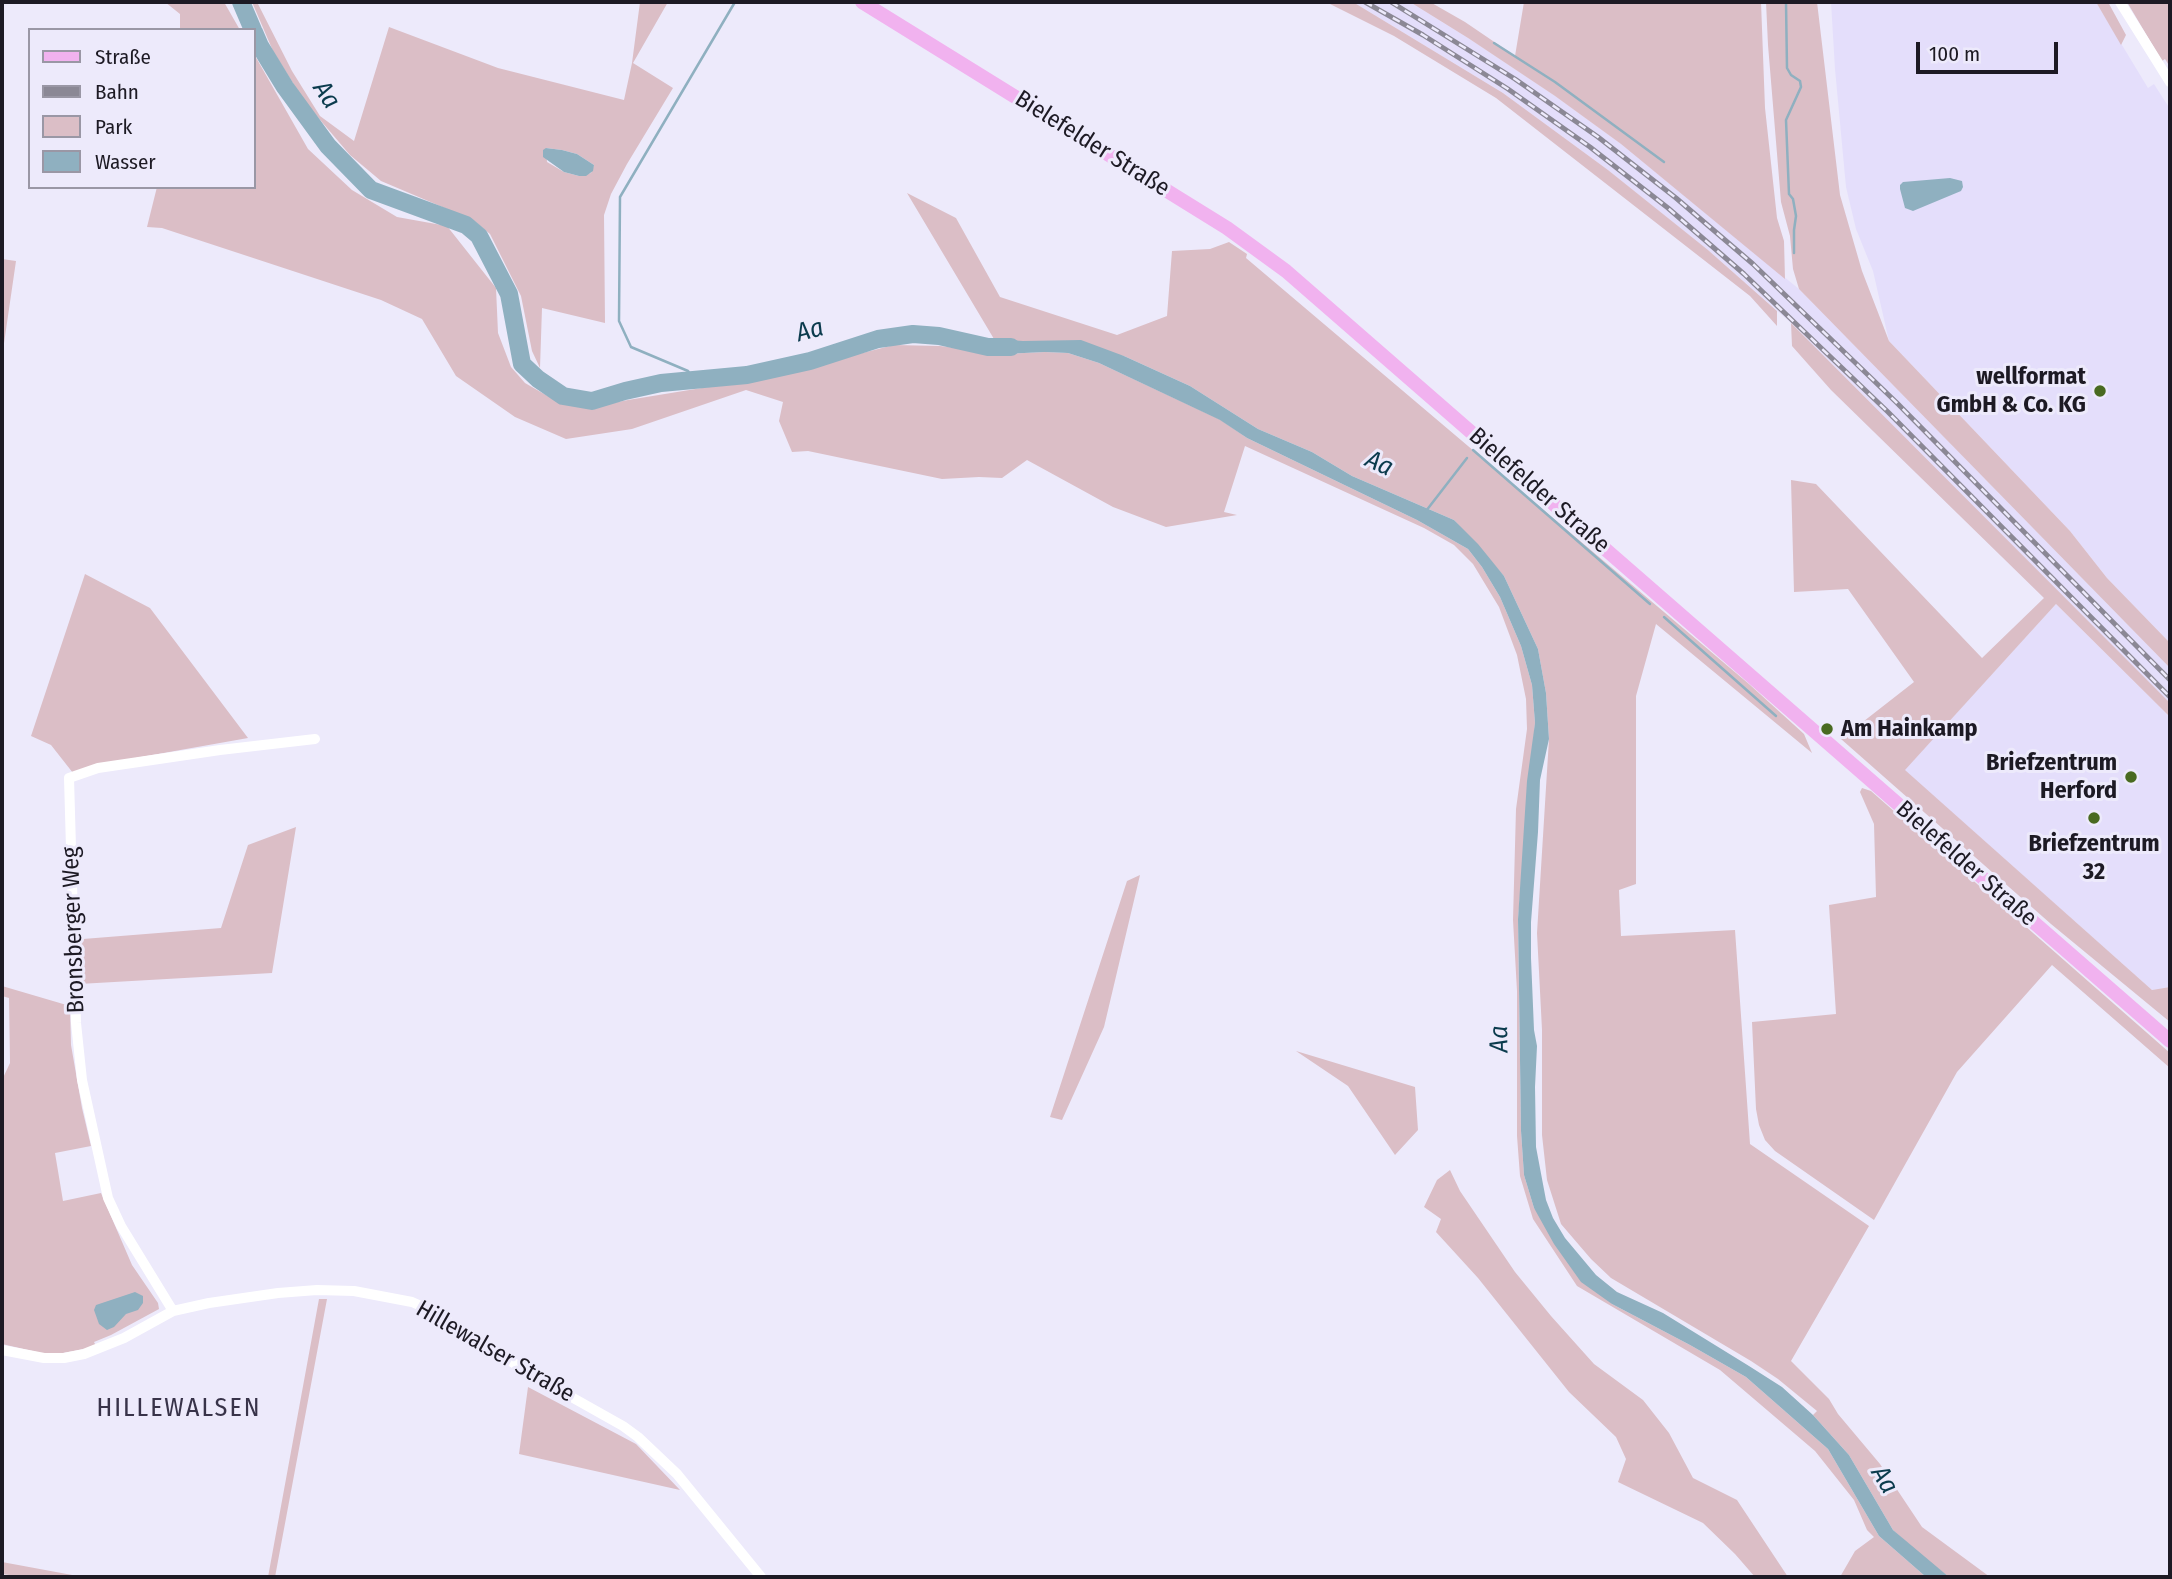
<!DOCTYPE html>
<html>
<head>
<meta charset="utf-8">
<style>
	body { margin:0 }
	#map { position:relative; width:2172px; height:1579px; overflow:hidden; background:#edeafb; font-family:"Fira Sans Condensed",sans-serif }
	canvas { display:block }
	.frame { position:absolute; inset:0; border:4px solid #1d1a24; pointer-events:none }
	.legend { position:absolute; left:28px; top:28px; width:228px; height:161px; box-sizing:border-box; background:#edeafb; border:2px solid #9a97a5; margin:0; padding:9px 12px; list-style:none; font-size:21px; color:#1d1a24 }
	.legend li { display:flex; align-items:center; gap:14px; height:35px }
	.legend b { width:35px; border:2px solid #9a97a5 }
	.scale { position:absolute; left:1916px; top:42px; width:142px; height:32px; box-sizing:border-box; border:4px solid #1d1a24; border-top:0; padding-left:9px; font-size:21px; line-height:24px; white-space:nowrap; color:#1d1a24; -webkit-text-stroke:5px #edeafb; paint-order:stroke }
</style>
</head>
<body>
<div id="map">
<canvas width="2172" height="1579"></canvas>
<div class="frame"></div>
<ul class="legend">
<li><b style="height:9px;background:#f1b2ef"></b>Straße</li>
<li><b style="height:9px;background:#8b8895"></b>Bahn</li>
<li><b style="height:19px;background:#dbbec6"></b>Park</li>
<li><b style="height:19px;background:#8fb0c0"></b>Wasser</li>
</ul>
<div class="scale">100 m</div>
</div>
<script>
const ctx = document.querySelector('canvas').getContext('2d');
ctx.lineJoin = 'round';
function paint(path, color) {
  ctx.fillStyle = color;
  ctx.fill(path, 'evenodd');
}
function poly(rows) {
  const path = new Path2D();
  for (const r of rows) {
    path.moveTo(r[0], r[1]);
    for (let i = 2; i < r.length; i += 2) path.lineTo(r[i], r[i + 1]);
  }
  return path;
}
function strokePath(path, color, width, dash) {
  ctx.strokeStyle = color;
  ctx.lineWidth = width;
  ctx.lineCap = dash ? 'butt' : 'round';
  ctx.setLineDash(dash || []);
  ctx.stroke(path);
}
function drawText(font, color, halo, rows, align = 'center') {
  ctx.font = font + ' "Fira Sans Condensed",sans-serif';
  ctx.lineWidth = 6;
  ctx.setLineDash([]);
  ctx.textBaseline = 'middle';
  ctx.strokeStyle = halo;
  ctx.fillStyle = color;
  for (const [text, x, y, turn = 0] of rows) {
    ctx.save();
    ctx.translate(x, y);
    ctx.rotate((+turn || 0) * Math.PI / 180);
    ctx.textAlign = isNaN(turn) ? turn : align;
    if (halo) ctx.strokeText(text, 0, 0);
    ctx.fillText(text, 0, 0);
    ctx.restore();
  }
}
paint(poly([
	[1353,2,1410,2,1468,38,1555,96,1621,144,1799,289,2170,668,2170,703,1791,323,1708,250,1608,170,1503,93],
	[1831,2,2096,2,2148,88,2154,84,2170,109,2170,643,2107,578,2070,531,1889,341,1873,271,1856,229,1846,187,1835,69],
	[2056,604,2170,717,2170,987,2152,990,1904,770]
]), '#e4defb');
paint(poly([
	[165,2,224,2,240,30,180,30,180,14],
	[252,2,257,2,292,71,320,116,354,141,389,27,498,68,624,100,632,63,640,2,668,2,633,63,673,88,627,164,611,194,604,215,605,323,542,308,540,368,532,351,521,296,490,234,473,220,381,181,350,155,304,101,273,51],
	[546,148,562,150,577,154,594,165,591,173,579,176,564,172,547,162],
	[1326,2,1353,2,1503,93,1608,170,1708,250,1777,311,1777,326,1750,296,1496,98,1394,36],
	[1410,2,1430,2,1465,22,1515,56,1524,2,1761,2,1765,108,1777,218,1784,241,1785,279,1621,144,1555,96,1468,38],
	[1766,2,1817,2,1840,195,1862,271,1889,341,2070,531,2107,578,2170,643,2170,668,1799,289,1793,269,1790,236,1781,202,1768,45],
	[2096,2,2108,2,2126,35,2121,45],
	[2127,2,2170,2,2170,67,2165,59,2162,61],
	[254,54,308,149,352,190,397,217,447,226,496,288,498,333,511,367,525,383,558,402,587,408,628,400,763,378,894,345,940,346,1003,354,1045,352,1068,353,1099,363,1221,420,1247,438,1417,520,1468,549,1482,567,1500,597,1521,646,1532,685,1535,723,1518,919,1521,1131,1524,1175,1534,1208,1612,1304,1690,1345,1746,1377,1828,1449,1879,1536,1926,1577,1840,1577,1855,1551,1874,1537,1867,1530,1854,1500,1815,1451,1720,1370,1577,1286,1533,1219,1520,1176,1517,1136,1517,991,1513,920,1516,809,1527,729,1526,699,1517,655,1499,607,1473,564,1454,545,1424,528,1245,446,1224,512,1237,515,1166,527,1113,507,1027,460,1002,478,979,477,942,479,808,451,792,452,779,421,783,402,746,390,632,429,566,439,515,417,456,376,422,319,381,300,162,228,147,227,157,187,254,187],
	[907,193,956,218,1000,297,1117,335,1167,316,1172,251,1210,249,1229,242,1247,254,1246,258,1749,684,1804,734,1812,753,1656,624,1636,696,1636,884,1619,890,1621,936,1735,930,1750,1144,1869,1226,1791,1361,1829,1399,1838,1414,1880,1464,1922,1527,1990,1577,1949,1577,1919,1554,1893,1530,1849,1455,1813,1415,1817,1411,1778,1379,1751,1361,1611,1278,1591,1259,1561,1224,1547,1180,1542,1135,1542,1030,1537,933,1549,739,1546,693,1538,649,1504,576,1454,520,1352,476,1312,452,1258,429,1190,386,1124,356,994,339],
	[2,259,16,261,2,357],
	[1791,323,2170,703,2170,717,2056,604,1905,770,2152,990,2170,987,2170,1022,2051,924,1841,739,1914,682,1848,589,1794,592,1791,480,1816,484,1982,658,2044,598,1831,390,1792,346],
	[85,574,150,608,248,738,96,765,73,773,51,745,31,736],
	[1862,788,1871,791,2170,1053,2170,1068,2052,965,1957,1072,1874,1220,1775,1151,1765,1140,1759,1125,1756,1109,1752,1022,1836,1014,1829,905,1876,897,1874,824,1860,792],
	[296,827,272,973,79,984,77,945,83,939,221,928,248,845],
	[1140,875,1104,1027,1062,1120,1050,1117,1127,881],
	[2,986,70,1006,71,1045,82,1108,91,1146,55,1153,63,1201,101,1193,132,1265,158,1303,159,1309,111,1335,94,1342,96,1346,90,1348,63,1353,41,1353,2,1344,2,1080,10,1063,9,998,2,996],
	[1296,1051,1415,1087,1418,1130,1395,1155,1348,1086],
	[1450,1170,1460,1191,1515,1272,1551,1316,1594,1364,1643,1400,1669,1433,1693,1478,1737,1500,1788,1577,1755,1577,1735,1554,1703,1523,1618,1482,1626,1459,1616,1437,1569,1392,1478,1278,1436,1232,1441,1219,1424,1207,1437,1180],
	[319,1299,327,1299,275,1577,268,1577],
	[528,1387,636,1444,680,1490,519,1454],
	[2,1562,83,1577,23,1577,2,1574]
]), '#dbbec6');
paint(poly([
	[546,148,562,150,577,154,594,165,593,171,586,176,579,176,564,172,543,157,543,150],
	[1950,178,1962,181,1963,187,1961,191,1913,211,1905,208,1900,189,1900,185,1903,182],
	[994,339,1023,341,1081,340,1124,356,1190,386,1258,429,1312,452,1352,476,1454,520,1478,544,1504,576,1538,649,1546,693,1549,739,1540,780,1538,832,1531,922,1531,958,1534,1030,1537,1046,1535,1087,1536,1147,1546,1200,1553,1218,1565,1238,1596,1275,1617,1292,1663,1313,1749,1366,1782,1387,1813,1415,1849,1455,1893,1530,1949,1577,1926,1577,1879,1536,1828,1449,1746,1377,1690,1345,1612,1304,1581,1282,1554,1244,1534,1208,1524,1175,1521,1131,1518,919,1527,781,1535,723,1532,685,1521,646,1500,597,1482,567,1468,549,1417,520,1247,438,1220,420,1099,363,1068,353,1045,352,1003,354,988,347],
	[135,1292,143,1296,143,1303,138,1310,126,1314,114,1327,107,1330,99,1324,94,1310,96,1305]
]), '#8fb0c0');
strokePath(poly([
	[1786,2,1787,68,1791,75,1800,81,1801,87,1786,120,1789,194,1793,199,1796,216,1794,230,1794,253],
	[1494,43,1555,82,1664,162],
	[695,380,688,371,631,347,619,321,620,197,735,2],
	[1473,450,1650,604],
	[1426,511,1467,458],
	[1664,617,1776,716]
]), '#8fb0c0', 2.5);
strokePath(poly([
	[241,2,253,30],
	[254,32,260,46,285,87,328,146,371,190,466,225,479,236,509,294,522,364,538,379,563,396,592,401,625,391,661,383,747,375,810,361,878,339,913,334,939,336,988,347,1011,347]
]), '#8fb0c0', 18);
strokePath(poly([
	[2120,2,2170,82],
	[173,1311,121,1226,108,1198,82,1080,76,1023,69,778,98,768,220,750,315,739],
	[2,1350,44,1358,64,1358,84,1354,124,1338,173,1311,209,1303,278,1293,317,1290,354,1291,412,1302,430,1310,534,1376,623,1426,638,1437,677,1474,761,1577]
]), '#fff', 10);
strokePath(poly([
	[862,2,1227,228,1286,271,2170,1041]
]), '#f1b2ef', 14);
const rail = poly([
	[1365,2,1423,35,1508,89,1590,147,1668,208,1744,274,1888,412,2170,697],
	[1391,2,1515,79,1598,137,1676,198,1753,264,1897,403,2170,680]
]);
strokePath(rail, '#8b8895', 5);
strokePath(rail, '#edeafb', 2.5, [8]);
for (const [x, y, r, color] of [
	[2100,391,7,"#496a20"],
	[1827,729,7,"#496a20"],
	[2131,777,7,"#496a20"],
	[2094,818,7,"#496a20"]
]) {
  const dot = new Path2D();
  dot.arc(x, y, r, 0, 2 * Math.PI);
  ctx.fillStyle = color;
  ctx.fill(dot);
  strokePath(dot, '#edeafb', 2.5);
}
drawText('24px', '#1d1a24', '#edeafb', [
	["Bielefelder Straße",1092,144,32],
	["Bielefelder Straße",1539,491,41],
	["Bielefelder Straße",1966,864,41],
	["Bronsberger Weg",74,930,-92],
	["Hillewalser Straße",495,1352,30]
]);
drawText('bold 24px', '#1d1a24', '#edeafb', [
	["wellformat",2086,377],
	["GmbH & Co. KG",2086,405],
	["Am Hainkamp",1841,729,"left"],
	["Briefzentrum",2117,763],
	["Herford",2117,791],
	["Briefzentrum",2094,844,"center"],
	["32",2094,872,"center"]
], 'right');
drawText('italic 26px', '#0b3b4d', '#edeafb', [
	["Aa",326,95,57],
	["Aa",810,331,-15],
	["Aa",1379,464,25],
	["Aa",1500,1039,-91],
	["Aa",1884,1480,59]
]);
ctx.letterSpacing = '2px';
drawText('26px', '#383349', '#edeafb', [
	["HILLEWALSEN",179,1409]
]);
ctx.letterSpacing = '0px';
</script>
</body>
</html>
